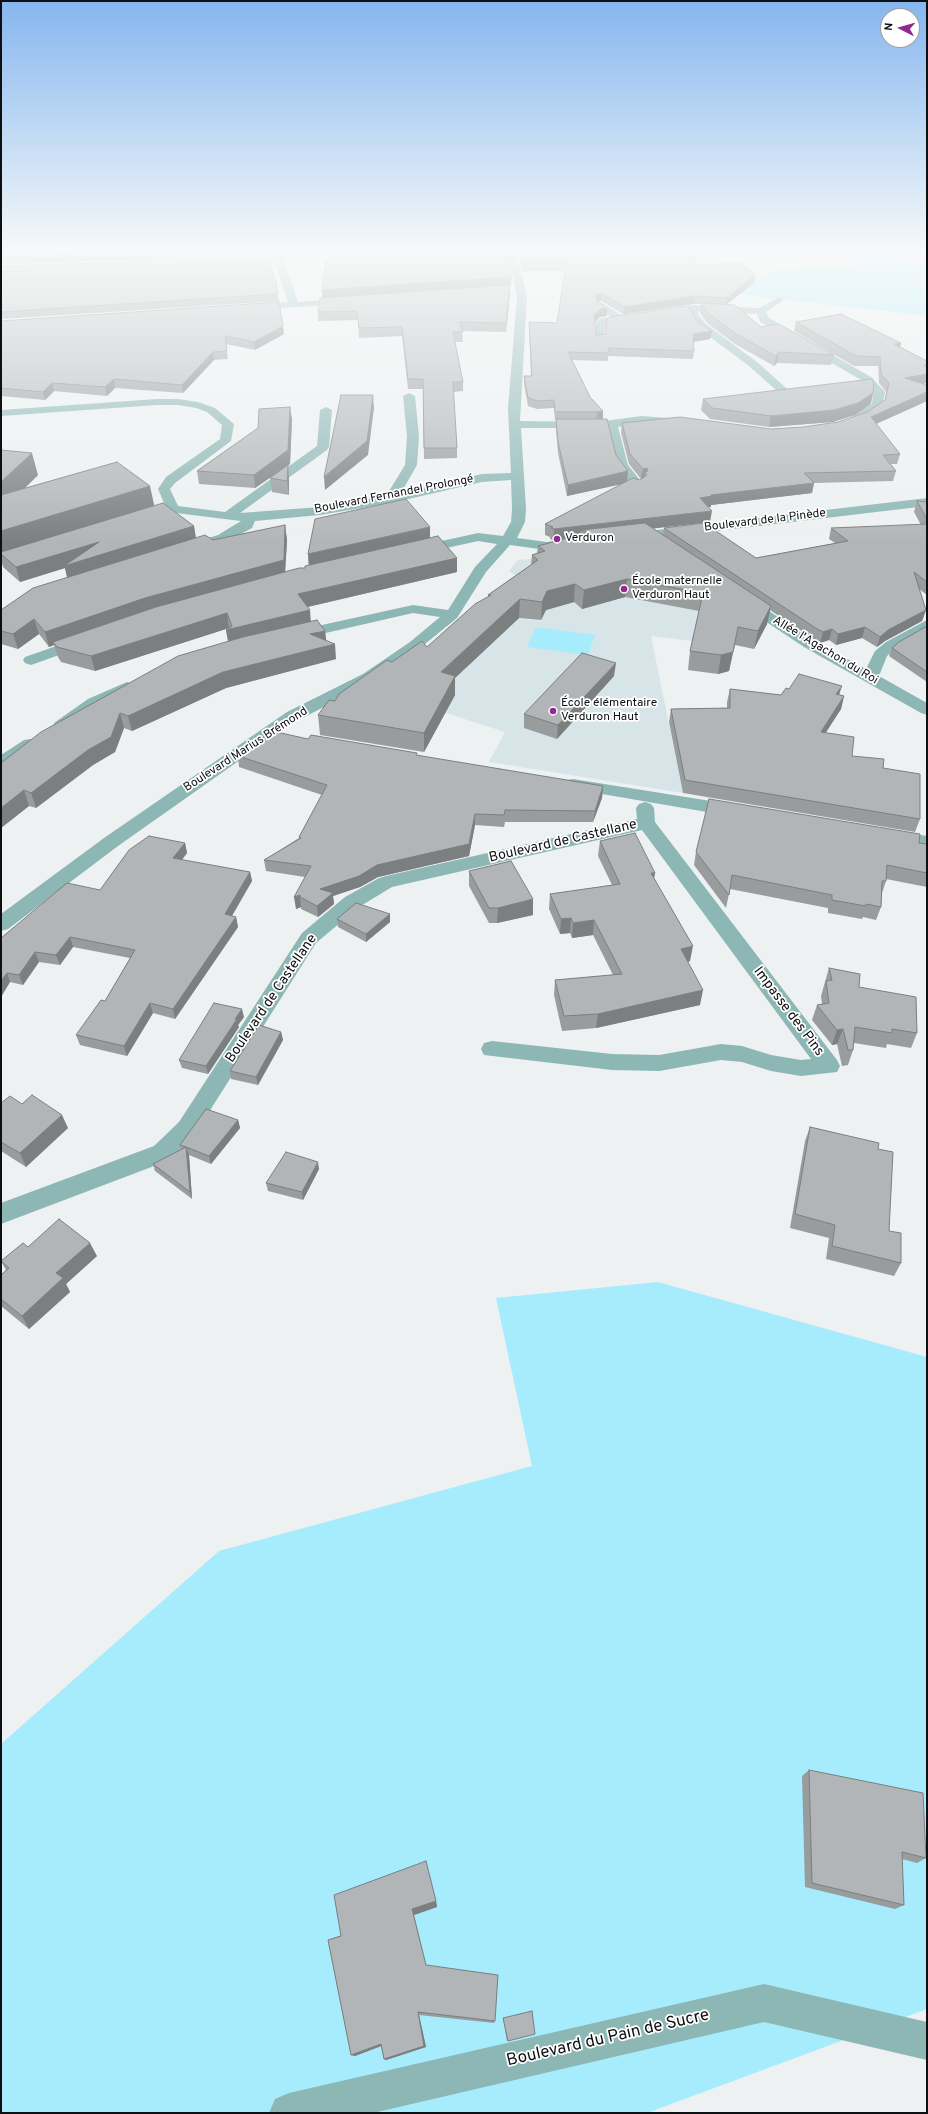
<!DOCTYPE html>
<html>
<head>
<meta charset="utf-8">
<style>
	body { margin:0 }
	#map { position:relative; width:928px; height:2114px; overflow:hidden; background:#edf1f2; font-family:Overpass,sans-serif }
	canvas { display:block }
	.frame { position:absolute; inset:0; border:2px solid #0e0f10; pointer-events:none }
	.north { position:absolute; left:880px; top:8px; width:40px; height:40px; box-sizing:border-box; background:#fff; border:1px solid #9f9f9f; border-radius:50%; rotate:276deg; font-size:11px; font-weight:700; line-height:16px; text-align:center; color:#0e0f10 }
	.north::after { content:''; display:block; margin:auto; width:14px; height:18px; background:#902a90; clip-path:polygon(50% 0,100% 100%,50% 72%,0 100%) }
</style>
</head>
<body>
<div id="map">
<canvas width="928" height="2114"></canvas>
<div class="frame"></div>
<div class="north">N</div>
</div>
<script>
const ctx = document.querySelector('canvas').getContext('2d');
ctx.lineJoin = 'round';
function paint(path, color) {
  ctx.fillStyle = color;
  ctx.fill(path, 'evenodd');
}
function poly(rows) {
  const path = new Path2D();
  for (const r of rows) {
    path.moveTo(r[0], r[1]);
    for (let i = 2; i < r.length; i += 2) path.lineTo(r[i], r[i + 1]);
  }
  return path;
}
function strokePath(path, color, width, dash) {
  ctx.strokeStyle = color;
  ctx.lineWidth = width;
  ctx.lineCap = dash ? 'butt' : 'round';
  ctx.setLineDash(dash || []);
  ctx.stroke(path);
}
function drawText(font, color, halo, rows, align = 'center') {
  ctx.font = font + ' Overpass,sans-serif';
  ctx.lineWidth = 3.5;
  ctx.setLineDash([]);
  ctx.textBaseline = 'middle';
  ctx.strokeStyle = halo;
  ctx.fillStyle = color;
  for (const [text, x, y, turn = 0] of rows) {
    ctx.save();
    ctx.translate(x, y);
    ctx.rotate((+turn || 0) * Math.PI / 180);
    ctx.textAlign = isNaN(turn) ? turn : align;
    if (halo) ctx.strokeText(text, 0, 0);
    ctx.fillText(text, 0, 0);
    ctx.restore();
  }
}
paint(poly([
	[562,551,729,599,708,643,651,636,683,793,489,762,505,732,374,690,474,612,541,621,546,610,526,583,509,571,518,560,530,559]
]), '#d7e5e8');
paint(poly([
	[697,249,808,249,702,261],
	[843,249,885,249,906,262,927,259,927,316,745,295,689,286,795,268,858,266],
	[536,627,595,635,588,655,527,647],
	[658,1282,927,1357,927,2009,647,2113,1,2113,1,1744,219,1551,532,1466,496,1298]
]), '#a6ecfd');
paint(poly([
	[271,249,280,249,298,302,350,298,355,301,350,304,246,310,245,308,250,305,288,302,275,263,238,264,233,261,238,258,273,257,271,249],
	[507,249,516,249,527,297,520,421,596,422,642,416,682,419,684,421,678,425,642,424,618,427,628,465,644,485,643,488,633,488,616,466,607,428,521,428,526,509,525,522,517,538,547,542,570,539,575,540,577,543,575,546,547,550,510,545,486,572,457,618,420,648,375,680,299,720,274,736,118,846,8,929,1,931,1,914,104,838,287,712,363,674,410,642,440,617,413,613,295,640,290,638,287,635,290,632,413,605,448,610,475,567,497,544,478,541,415,555,408,551,410,548,478,533,503,536,511,522,512,509,511,480,482,482,391,503,320,515,255,521,252,528,228,541,190,552,183,548,185,545,218,535,241,521,168,512,158,489,166,477,220,439,222,425,207,412,196,408,178,405,157,405,1,416,1,410,157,399,178,399,198,402,215,408,234,424,231,441,175,483,170,489,178,506,225,512,317,446,320,410,326,407,332,410,329,447,327,450,240,513,320,507,386,496,405,465,407,436,403,396,409,393,415,396,419,436,417,465,401,493,482,474,511,473,508,408,517,297,507,249],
	[779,297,784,300,766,312,769,318,871,377,885,392,882,408,858,422,850,422,848,420,850,418,872,404,873,393,863,381,760,322,757,314,699,311,698,314,706,324,757,362,785,387,787,389,785,391,777,391,749,366,698,328,688,314,689,312,608,323,605,326,603,341,595,341,594,339,596,323,601,318,611,317,597,307,597,303,600,302,623,316,694,305,759,308,779,297],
	[927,498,927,506,632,541,625,537,632,533,927,498],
	[743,596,748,597,814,641,866,669,875,651,886,642,927,620,927,631,896,648,887,656,879,676,927,703,927,715,921,713,804,647,738,603,736,600,738,597,743,596],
	[85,636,90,638,93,641,90,644,31,665,25,663,23,660,25,657,85,636],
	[127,682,133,684,135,687,133,690,100,705,68,727,62,728,56,727,54,723,88,699,127,682],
	[30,739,36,740,38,744,36,748,7,767,1,768,1,755,24,740,30,739],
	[573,779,736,805,742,807,745,811,742,815,736,817,567,788,564,784,567,780,573,779],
	[645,802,651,804,654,808,655,822,837,1060,840,1066,837,1072,801,1076,771,1071,742,1062,721,1060,659,1071,612,1070,484,1055,481,1049,484,1043,492,1041,612,1054,659,1055,721,1044,742,1046,771,1055,801,1060,811,1059,642,830,392,887,359,907,316,943,195,1134,170,1160,1,1224,1,1203,154,1146,179,1122,302,933,345,897,379,878,386,876,637,819,636,808,639,804,645,802],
	[891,830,927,836,927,848,884,840,882,836,884,832,891,830],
	[764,1984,927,2022,927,2060,764,2022,373,2113,269,2113,275,2099,289,2093,764,1984]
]), '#8cb7b4');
paint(poly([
	[1,249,265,249,265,256,1,264],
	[517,249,695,249,695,265,755,275,754,283,727,304,761,327,834,355,831,365,777,363,774,366,735,344,707,323,700,313,701,304,694,304,623,314,601,301,598,302,607,316,600,317,595,323,596,335,698,322,712,331,710,339,694,342,694,351,693,359,608,356,608,361,572,360,590,397,603,419,616,455,627,482,640,480,641,479,629,464,621,433,622,423,771,429,803,427,838,422,867,412,885,400,886,392,879,383,878,366,854,366,794,331,796,322,901,343,900,347,923,383,927,385,927,401,876,424,900,454,897,464,891,464,896,471,893,481,814,483,812,493,711,505,711,507,708,507,710,522,653,528,663,535,664,528,756,558,835,543,829,539,831,528,921,525,914,512,917,501,927,502,927,595,919,589,926,610,922,621,885,641,877,647,862,638,836,645,829,640,820,643,815,640,770,610,767,624,754,649,735,645,729,671,718,674,688,670,690,651,699,611,625,597,582,609,574,602,546,610,541,620,519,618,455,678,455,695,424,752,320,735,318,715,335,701,392,662,427,647,488,597,488,595,531,565,532,555,537,553,538,546,566,538,553,540,550,539,550,537,545,535,545,524,624,483,567,496,558,453,556,430,556,420,555,420,554,408,537,409,528,406,524,384,524,376,531,376,529,329,529,322,557,323,565,271,523,271],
	[1,266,276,282,279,301,1,319],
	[512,278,511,285,428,291,510,285,510,294,506,332,462,331,463,342,455,342,463,382,463,391,453,392,457,448,457,458,424,459,423,389,408,389,402,336,359,338,358,320,318,321,318,312,322,298,322,290],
	[1,321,284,334,255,350,226,344,228,359,214,360,183,393,115,388,107,396,54,391,45,400,1,396],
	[703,399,871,404,855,415,833,422,769,427,710,419,701,410],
	[290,407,292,420,290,464,255,488,199,484,197,471],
	[1,450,38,475,24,489,154,506,194,526,196,538,213,540,285,525,287,540,285,572,305,568,309,566,308,554,430,538,457,558,457,572,307,607,311,622,325,631,326,640,336,659,226,688,132,731,124,728,115,752,93,765,36,808,29,806,1,828,1,763,228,642,226,630,229,628,95,671,61,662,58,657,54,645,49,647,39,634,18,649,1,644,1,610,67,577,65,568,20,582,3,567,1,559],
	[270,478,289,479,289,495,272,492],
	[927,626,927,682,889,656,892,648],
	[614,676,557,739,524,728,524,714],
	[730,689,781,695,839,695,844,696,841,709,825,733,852,756,883,768,920,819,915,832,683,793,669,722,671,709,727,708,727,702],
	[308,739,417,756,603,786,602,798,593,822,505,822,504,827,475,825,469,856,378,877,360,887,333,896,334,904,318,917,301,909,301,907,296,909,305,877,266,871,264,860,299,838,299,837,322,795,239,767,238,756],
	[600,841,655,873,654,878,690,961,688,962,700,1005,596,1028,562,1031,554,995,555,980,613,975,593,935,572,938,570,933,560,934,549,909,550,894,612,885,598,856],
	[185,843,187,853,182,860,250,872,252,881,232,916,236,917,238,927,175,1019,153,1013,127,1056,80,1045,76,1035,105,1001,130,958,73,947,60,965,39,962,23,985,10,982,1,997,1,938,100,890],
	[919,843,927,844,927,887,886,879,886,881,882,893,881,907,876,920,863,917,862,919,828,913,828,908,730,889,726,908,694,865,696,852],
	[469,871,533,915,497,923,489,923,469,886],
	[390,914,390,922,366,942,338,927,337,919],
	[829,968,859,987,917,1033,911,1048,887,1044,886,1048,854,1043,853,1050,848,1065,842,1066,837,1044,832,1045,812,1020,817,1005,822,1004,821,996],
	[244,1017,238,1025,239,1027,208,1074,182,1068,179,1060],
	[281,1032,283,1040,258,1085,231,1079,230,1071],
	[1,1103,22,1104,68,1128,26,1167,1,1151],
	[238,1120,240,1128,211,1164,189,1155,192,1199,155,1171,153,1164,181,1149,180,1145],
	[810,1127,878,1149,889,1231,901,1263,894,1276,826,1259,829,1238,790,1228,805,1141],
	[319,1169,303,1200,268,1191,266,1183],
	[28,1247,97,1256,66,1284,70,1292,29,1329,1,1306,1,1275,6,1270,1,1261],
	[809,1770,926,1858,917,1863,902,1859,904,1905,895,1909,805,1887,802,1776],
	[436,1901,437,1907,414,1915,426,1965,495,2021,494,2023,419,2015,426,2047,386,2060,384,2059,381,2046,355,2056,351,2055,328,1940],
	[503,2018,535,2034,507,2041]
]), '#989c9d');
paint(poly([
	[512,271,511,285,322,298,322,290],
	[755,275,754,283,726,305,727,298],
	[510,285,510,294,506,332,506,323],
	[601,293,601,301,596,302,596,295],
	[695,296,694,304,623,314,624,307],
	[607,308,607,316,600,317,594,324,594,316,600,309],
	[283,326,284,334,255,350,254,342],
	[712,331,710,339,692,342,693,334],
	[901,343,899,352,894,344],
	[213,352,214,360,183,393,182,385],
	[779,352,777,363,774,366,776,356],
	[927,365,927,383,902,388,905,378,924,366],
	[114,379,115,388,107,396,105,387],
	[52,383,54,391,45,400,43,392],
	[927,392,927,401,869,427,871,417],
	[873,393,871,404,855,415,833,422,769,427,771,416],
	[373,395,374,408,368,455,325,490,324,477],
	[290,407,292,420,290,464,255,488,254,475],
	[603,411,603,420,596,420,597,412],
	[32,453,38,475,1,511,1,482],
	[288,465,289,479,289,495,287,481],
	[647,468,646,474,645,472,644,479,641,479,643,469],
	[628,471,627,483,567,496,568,485],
	[814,483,812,493,711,505,711,507,698,508,700,498,711,495],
	[150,486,155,509,1,554,1,531],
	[712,511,710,522,588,536,589,532,581,530,580,537,553,540,554,529],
	[285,525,287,540,285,574,53,642,54,645,49,647,45,632],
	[194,526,196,540,68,581,65,568,20,582,16,567,99,542],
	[430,527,430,541,309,569,308,554],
	[457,558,457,572,299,609,298,594],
	[627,579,625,597,582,609,584,590],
	[575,584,574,602,546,610,541,620,542,602,547,591],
	[520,599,519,618,455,678,455,695,424,752,424,733,441,672],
	[771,606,767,624,754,649,758,631],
	[310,610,311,625,229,645,226,630],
	[926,610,922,621,885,641,877,647,880,637,888,630],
	[227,613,229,628,95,671,91,656],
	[34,619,39,634,18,649,13,634],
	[738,627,729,671,718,674,721,655],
	[865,627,862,638,836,645,838,634],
	[832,629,829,640,820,643,823,632],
	[325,631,327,645,310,634],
	[335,644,336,659,226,688,132,731,128,716,223,672],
	[616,663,614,676,557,739,558,725],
	[842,686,838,698,836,694],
	[844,696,841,709,818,745,821,732],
	[120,713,124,728,115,752,93,765,36,808,31,793],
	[603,786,602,798,593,822,595,811],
	[24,790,29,806,1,828,1,808],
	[475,814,475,825,469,856,378,877,360,887,333,896,334,904,318,917,317,906,320,889,377,865],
	[185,843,187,853,175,868,173,858],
	[250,872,252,881,227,924,225,914],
	[651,873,655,873,652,887],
	[300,895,300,897,301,907,296,909,294,897],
	[533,899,533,915,497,923,498,908],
	[390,914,390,922,366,942,366,934],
	[236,917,238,927,175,1019,173,1009],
	[571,918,570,933,560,934,561,919],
	[594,920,593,935,572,938,573,923],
	[70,937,73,947,60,965,56,955],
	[693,946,690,961,678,964,681,949],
	[35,952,39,962,23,985,19,975],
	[7,973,10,982,1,997,1,981],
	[703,990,700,1005,596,1028,598,1014],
	[150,1003,153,1013,127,1056,124,1046],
	[242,1009,244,1017,238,1025,239,1027,208,1074,206,1066,235,1019],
	[843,1029,837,1044,832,1045,837,1030],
	[281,1032,283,1040,258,1085,256,1077],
	[62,1115,68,1128,26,1167,20,1153],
	[238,1120,240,1128,211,1164,209,1156],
	[186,1147,189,1155,192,1199,190,1192],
	[318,1162,319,1169,303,1200,302,1192],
	[90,1243,97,1256,66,1284,70,1292,29,1329,22,1316,56,1273],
	[436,1901,437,1907,414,1915,412,1909],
	[418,2012,419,2015,426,2047,386,2060,384,2059],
	[381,2044,384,2045,355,2056,351,2055]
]), '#7c7f80');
const building = poly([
	[1,249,242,249,1,257,1,249],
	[339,249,507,249,512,271,511,277,322,290,326,261,339,249],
	[519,249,695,249,695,265,742,263,755,275,727,298,695,296,624,307,601,293,596,295,597,301,607,308,600,309,594,316,596,335,605,334,607,319,609,317,688,306,698,322,712,331,693,334,694,351,609,348,608,353,568,352,590,397,603,411,597,412,555,412,554,400,538,401,528,398,524,376,532,376,529,322,557,323,566,264,523,264,519,249],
	[268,258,276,282,278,294,1,312,1,266,268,258],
	[510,285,506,323,459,322,463,332,453,332,463,382,453,382,457,448,424,448,423,379,408,379,402,327,359,328,357,311,318,312,320,298,510,285],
	[279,302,283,326,254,342,225,336,227,351,213,352,182,385,114,379,105,387,52,383,43,392,1,388,1,321,279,302],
	[701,303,735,305,761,327,779,324,834,355,779,352,776,356,736,334,708,313,701,303],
	[841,314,901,343,894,344,927,361,927,365,924,366,927,367,927,374,905,378,927,385,927,392,871,417,900,454,883,455,896,471,804,473,814,483,711,495,712,496,700,498,712,511,554,529,551,528,553,527,545,524,633,478,640,480,647,475,645,472,648,471,647,468,643,469,630,454,622,423,680,417,771,429,803,427,838,422,867,412,885,400,889,383,881,374,880,357,856,356,796,322,841,314],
	[872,379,874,382,873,393,858,403,835,410,771,416,712,408,703,399,872,379],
	[341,395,373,395,367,441,324,477,341,395],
	[290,407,288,450,254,475,197,471,258,428,259,409,290,407],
	[556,419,607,419,616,455,628,471,568,485,558,442,556,419],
	[1,450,32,453,1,482,1,450],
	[117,462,150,486,1,531,1,495,117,462],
	[288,465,287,481,270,478,288,465],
	[406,499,430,527,308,554,315,519,406,499],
	[917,501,927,502,927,519,917,501],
	[163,503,194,526,64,566,99,542,16,567,1,554,1,552,163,503],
	[645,523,771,606,758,631,738,627,733,652,721,655,690,651,703,593,627,579,584,590,575,584,547,591,542,602,520,599,441,672,455,676,424,733,318,715,329,700,335,701,339,694,387,660,392,662,422,641,427,647,475,604,491,595,488,595,538,560,532,555,545,551,538,546,589,532,581,530,645,523],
	[704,523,756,558,848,541,831,528,927,524,927,582,914,572,926,610,888,630,880,637,865,627,838,634,832,629,823,632,817,629,664,528,704,523],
	[285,525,284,560,145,598,45,632,34,619,13,634,1,631,1,610,33,588,205,535,213,540,285,525],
	[438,536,457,558,298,594,310,610,226,630,232,626,227,613,91,656,57,647,53,642,156,607,299,568,305,568,305,566,438,536],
	[317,620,325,631,310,634,335,644,223,672,128,716,120,713,111,737,88,750,31,793,24,790,1,808,1,763,41,732,178,656,243,637,317,620],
	[927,626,927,672,892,648,899,642,927,626],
	[582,653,616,663,558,725,524,714,582,653],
	[799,674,842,686,836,694,844,696,821,732,854,737,852,756,884,759,883,768,920,774,920,819,685,780,671,709,730,708,730,689,781,695,786,688,789,689,799,674],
	[272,731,308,739,311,735,417,753,416,755,603,786,595,811,505,810,504,815,475,814,469,844,377,865,359,876,320,889,333,893,317,906,300,897,300,895,294,897,311,866,264,860,301,838,299,837,327,785,238,756,272,731],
	[709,799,920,834,919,843,927,844,927,873,887,865,886,881,882,881,881,907,866,904,866,906,832,900,832,895,732,875,729,895,696,852,709,799],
	[635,833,655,873,651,873,693,946,681,949,703,990,598,1014,564,1016,555,980,622,974,594,920,573,923,571,918,561,919,550,894,620,884,600,841,635,833],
	[149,836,185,843,173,858,250,872,225,914,236,917,173,1009,150,1003,124,1046,76,1035,101,1000,105,1001,135,950,70,937,56,955,35,952,19,975,7,973,1,981,1,938,67,883,100,890,129,850,149,836],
	[511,861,533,899,498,908,489,908,469,871,511,861],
	[356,903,390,914,366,934,337,919,356,903],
	[829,968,860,974,859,987,916,997,917,1033,892,1029,892,1033,855,1027,853,1050,848,1050,843,1029,837,1030,817,1005,829,1003,826,981,832,980,829,968],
	[214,1003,242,1009,235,1019,237,1019,206,1066,179,1060,214,1003],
	[259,1025,281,1032,256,1077,230,1071,259,1025],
	[32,1095,62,1115,20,1153,1,1142,1,1103,10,1096,22,1104,32,1095],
	[206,1109,238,1120,209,1156,186,1147,190,1192,153,1164,186,1147,180,1145,206,1109],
	[810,1127,879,1143,878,1149,893,1152,889,1231,901,1233,901,1263,832,1246,835,1225,795,1214,810,1127],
	[286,1152,318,1162,302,1192,266,1183,286,1152],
	[59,1219,90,1243,56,1273,63,1278,22,1316,1,1299,1,1275,9,1268,1,1261,23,1243,28,1247,59,1219],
	[809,1770,923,1793,926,1858,902,1852,904,1905,812,1883,809,1770],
	[426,1861,436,1901,412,1909,426,1965,498,1975,495,2021,418,2012,424,2046,384,2059,381,2044,351,2055,328,1940,341,1936,334,1895,426,1861],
	[532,2011,535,2034,508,2041,503,2018,532,2011]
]);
paint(building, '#b1b5b7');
strokePath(building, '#7c7f80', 1);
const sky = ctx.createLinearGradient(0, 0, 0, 545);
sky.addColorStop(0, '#85b6ef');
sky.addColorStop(0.46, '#f7f9f9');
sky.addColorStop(1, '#f7f9f900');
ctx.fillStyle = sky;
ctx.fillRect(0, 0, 928, 545);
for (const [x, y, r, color] of [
	[557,539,4,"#902a90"],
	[624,589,4,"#902a90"],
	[553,711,4,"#902a90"]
]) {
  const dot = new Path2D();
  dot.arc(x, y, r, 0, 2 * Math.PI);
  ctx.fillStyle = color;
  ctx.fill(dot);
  strokePath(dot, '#fff', 1.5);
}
drawText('12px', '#0e0f10', '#fff', [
	["Boulevard Fernandel Prolongé",394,495,-11],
	["Boulevard de la Pinède",765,521,-7],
	["Allée l'Agachon du Roi",825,651,31],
	["Boulevard Marius Brémond",246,750,-33]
]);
drawText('12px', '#0e0f10', '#fff', [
	["Verduron",565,539],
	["École maternelle",632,582],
	["Verduron Haut",632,596],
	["École élémentaire",561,704],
	["Verduron Haut",561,718]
], 'left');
drawText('14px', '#0e0f10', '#fff', [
	["Boulevard de Castellane",563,842,-13],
	["Boulevard de Castellane",272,999,-56],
	["Impasse des Pins",788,1012,53]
]);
drawText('17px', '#0e0f10', '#fff', [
	["Boulevard du Pain de Sucre",608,2039,-13]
]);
</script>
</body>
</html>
